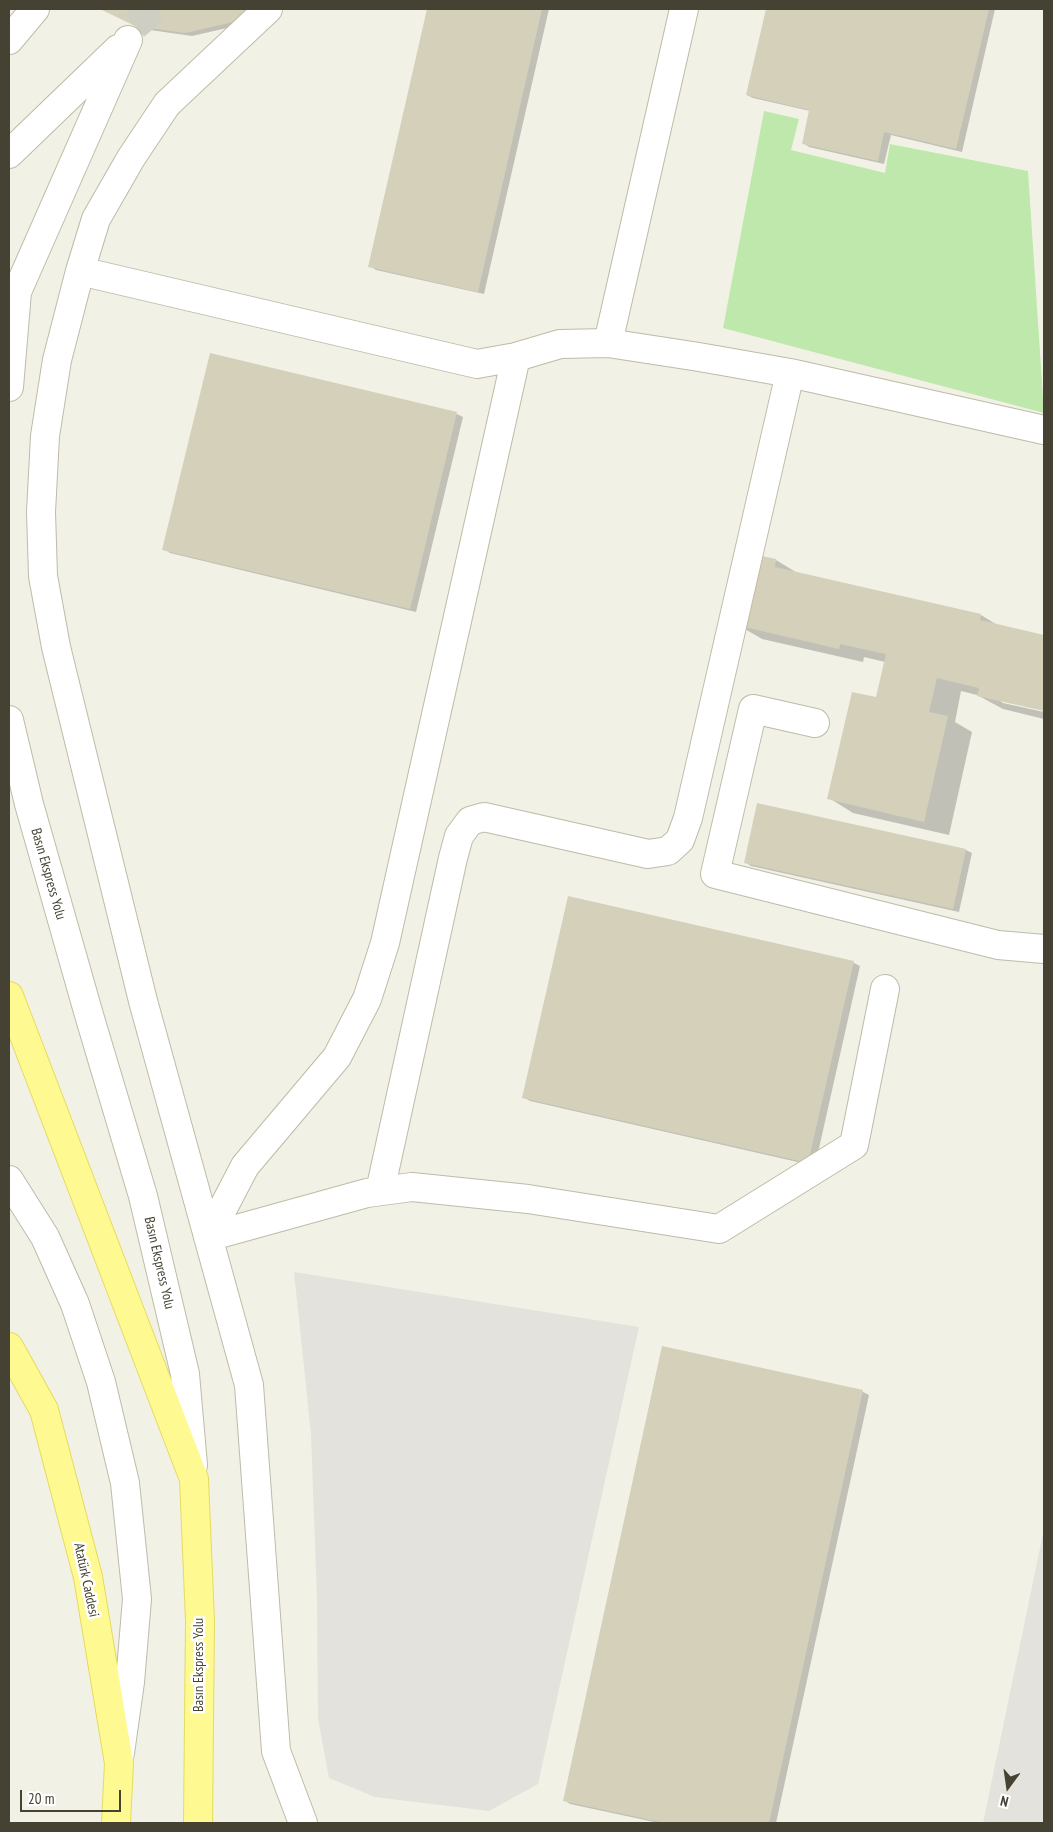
<!DOCTYPE html>
<html>
<head>
<meta charset="utf-8">
<style>
	body { margin:0 }
	#map { position:relative; width:1053px; height:1832px; overflow:hidden; background:#f2f1e5; font-family:"PT Sans Narrow",sans-serif }
	canvas { display:block }
	.frame { position:absolute; inset:0; border:10px solid #454234; pointer-events:none }
	.north { position:absolute; left:983px; top:1762px; width:50px; height:50px; -webkit-text-stroke:4px #fff; paint-order:stroke; rotate:194deg; font-size:14px; font-weight:700; line-height:20px; text-align:center; color:#454234 }
	.north::after { content:''; display:block; margin:auto; width:18px; height:22px; background:#454234; clip-path:polygon(50% 0,100% 100%,50% 72%,0 100%) }
	.scale { position:absolute; left:20px; top:1790px; width:101px; height:22px; box-sizing:border-box; border:2px solid #454234; border-top:0; padding-left:6px; font-size:15px; line-height:18px; white-space:nowrap; color:#454234; -webkit-text-stroke:4px #fff; paint-order:stroke }
</style>
</head>
<body>
<div id="map">
<canvas width="1053" height="1832"></canvas>
<div class="frame"></div>
<div class="north">N</div>
<div class="scale">20 m</div>
</div>
<script>
const ctx = document.querySelector('canvas').getContext('2d');
ctx.lineJoin = 'round';
function paint(path, color) {
  ctx.fillStyle = color;
  ctx.fill(path, 'evenodd');
}
function poly(rows) {
  const path = new Path2D();
  for (const r of rows) {
    path.moveTo(r[0], r[1]);
    for (let i = 2; i < r.length; i += 2) path.lineTo(r[i], r[i + 1]);
  }
  return path;
}
function strokePath(path, color, width, dash) {
  ctx.strokeStyle = color;
  ctx.lineWidth = width;
  ctx.lineCap = dash ? 'butt' : 'round';
  ctx.setLineDash(dash || []);
  ctx.stroke(path);
}
function drawText(font, color, halo, rows, align = 'center') {
  ctx.font = font + ' "PT Sans Narrow",sans-serif';
  ctx.lineWidth = 5;
  ctx.setLineDash([]);
  ctx.textBaseline = 'middle';
  ctx.strokeStyle = halo;
  ctx.fillStyle = color;
  for (const [text, x, y, turn = 0] of rows) {
    ctx.save();
    ctx.translate(x, y);
    ctx.rotate((+turn || 0) * Math.PI / 180);
    ctx.textAlign = isNaN(turn) ? turn : align;
    if (halo) ctx.strokeText(text, 0, 0);
    ctx.fillText(text, 0, 0);
    ctx.restore();
  }
}
paint(poly([
	[764,111,799,119,791,150,885,173,890,144,1028,171,1044,413,723,328]
]), '#bfe8ac');
paint(poly([
	[294,1272,639,1327,538,1784,489,1811,375,1797,329,1778,318,1719,317,1599,311,1434],
	[1044,1529,1044,1823,983,1823]
]), '#e3e2dd');
paint(poly([
	[102,9,268,9,240,25,192,36,143,29],
	[428,9,549,9,484,294,376,270,370,266],
	[767,9,995,9,962,152,891,135,884,164,809,147,803,143,810,111,753,98,747,95],
	[457,414,463,417,416,612,170,553,164,549],
	[776,560,799,574,981,615,999,626,1044,636,1044,710,999,700,1003,703,1044,712,1044,719,1003,709,977,695,961,691,955,722,972,732,949,835,853,813,829,798,877,699,885,662,864,657,863,662,762,639,738,625],
	[966,850,972,853,959,912,751,866,745,862],
	[569,898,854,963,860,966,815,1166,530,1101,523,1097],
	[662,1348,863,1392,869,1395,776,1823,659,1823,570,1804,564,1800]
]), '#0003');
paint(poly([
	[100,9,257,9,233,22,185,33,135,26],
	[427,9,542,9,478,292,368,267],
	[766,9,989,9,956,149,884,132,878,161,802,144,809,110,746,95],
	[210,353,457,412,410,609,162,550],
	[753,554,776,559,775,567,981,614,980,620,1044,635,1044,711,977,696,979,688,937,678,929,712,948,716,924,822,827,799,852,692,876,697,886,654,840,644,839,649,736,625],
	[757,803,966,849,953,909,744,863],
	[568,896,854,961,808,1163,522,1098],
	[662,1346,863,1390,769,1823,665,1823,563,1801]
]), '#d4d0ba');
strokePath(poly([
	[135,26,155,9]
]), '#cfcec2', 28, [28, 14]);
const minor = poly([
	[268,9,167,104,131,158,96,219,80,271,57,360,45,436,41,512,43,576,56,647,143,1001,249,1385,276,1751,303,1823],
	[9,40,35,9],
	[9,154,118,49],
	[80,271,477,364,516,357,560,344,608,343,699,357,790,373,1044,430],
	[9,310,128,40],
	[608,343,684,9],
	[9,387,17,292],
	[9,720,29,804,89,1015,143,1196,185,1374,193,1465],
	[815,723,753,709,715,874,998,945,1044,949],
	[9,1180,45,1237,75,1304,101,1382,125,1483,137,1599,130,1682,120,1753],
	[380,1191,453,858,459,836,470,821,484,817,648,854,668,851,680,840,688,818,790,373],
	[208,1237,245,1166,337,1057,367,999,385,943,516,357],
	[208,1237,367,1193,412,1187,528,1199,719,1229,854,1145,885,989]
]);
const major = poly([
	[9,996,194,1479,200,1621,198,1823],
	[9,1347,44,1410,88,1577,119,1763,116,1823]
]);
strokePath(minor, '#bebba7', 30);
strokePath(major, '#e5db60', 30);
strokePath(minor, '#fff', 28);
strokePath(major, '#fff991', 28);
drawText('14px', '#454234', '#fff', [
	["Basın Ekspress Yolu",48,874,74],
	["Basın Ekspress Yolu",159,1263,77],
	["Atatürk Caddesi",86,1580,78],
	["Basın Ekspress Yolu",199,1665,-90]
]);
</script>
</body>
</html>
